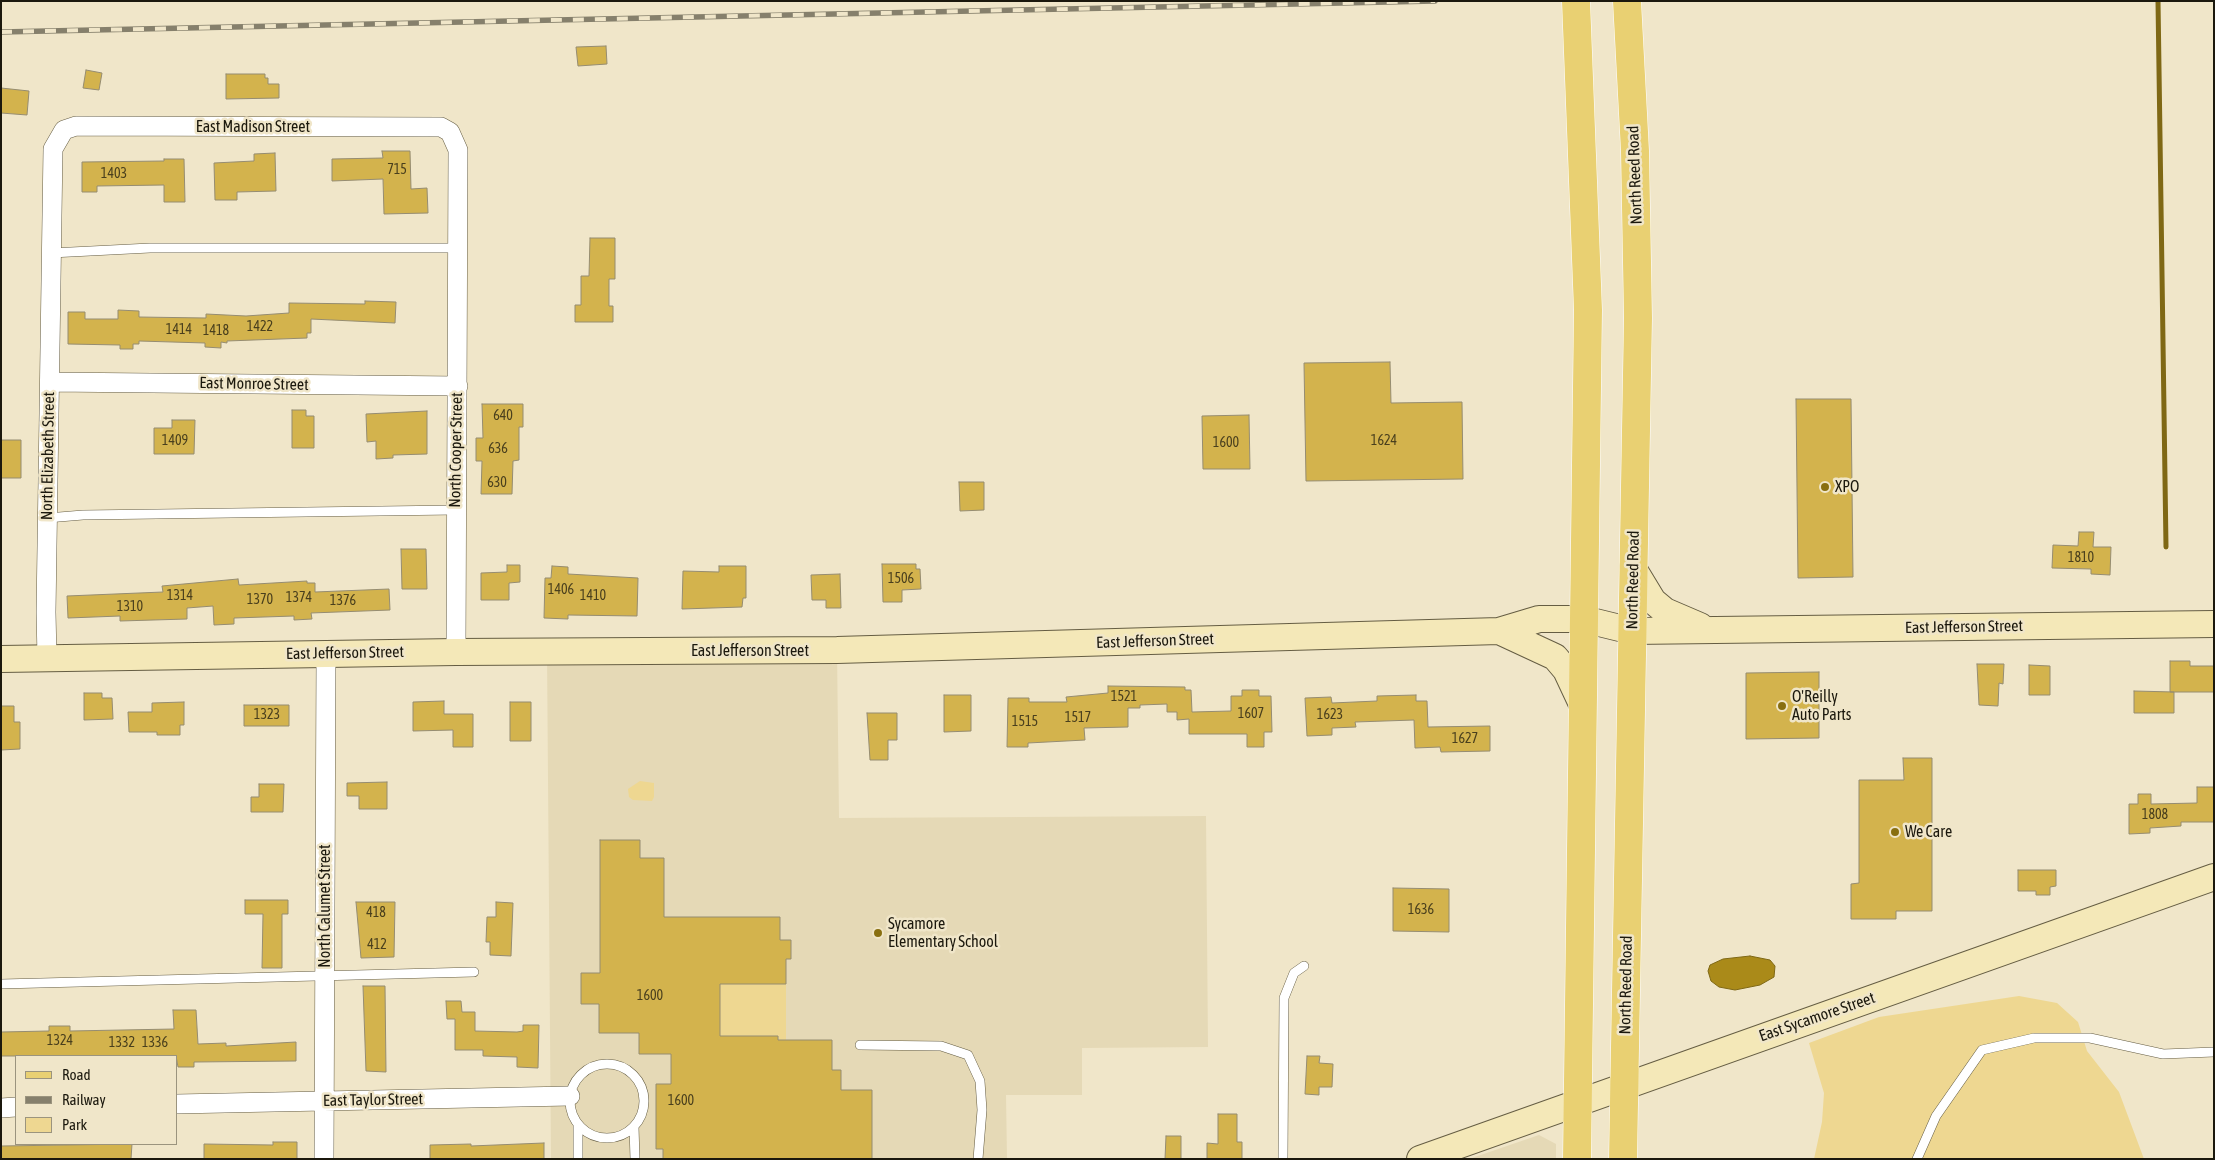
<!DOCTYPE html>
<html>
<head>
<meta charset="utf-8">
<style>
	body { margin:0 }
	#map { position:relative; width:2215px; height:1160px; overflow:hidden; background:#f0e6c9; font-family:"Asap Condensed",sans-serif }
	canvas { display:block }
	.frame { position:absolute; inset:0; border:2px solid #1b180d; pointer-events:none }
	.legend { position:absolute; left:15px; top:1055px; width:162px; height:90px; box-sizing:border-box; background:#f0e6c9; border:1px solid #9b947e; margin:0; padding:6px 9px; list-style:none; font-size:15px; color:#1b180d }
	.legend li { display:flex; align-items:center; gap:10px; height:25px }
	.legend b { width:25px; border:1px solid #9b947e }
</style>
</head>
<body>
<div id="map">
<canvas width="2215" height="1160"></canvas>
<div class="frame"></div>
<ul class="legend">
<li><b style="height:6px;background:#e9d072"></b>Road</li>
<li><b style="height:6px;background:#86806c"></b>Railway</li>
<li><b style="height:14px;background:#eed791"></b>Park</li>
</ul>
</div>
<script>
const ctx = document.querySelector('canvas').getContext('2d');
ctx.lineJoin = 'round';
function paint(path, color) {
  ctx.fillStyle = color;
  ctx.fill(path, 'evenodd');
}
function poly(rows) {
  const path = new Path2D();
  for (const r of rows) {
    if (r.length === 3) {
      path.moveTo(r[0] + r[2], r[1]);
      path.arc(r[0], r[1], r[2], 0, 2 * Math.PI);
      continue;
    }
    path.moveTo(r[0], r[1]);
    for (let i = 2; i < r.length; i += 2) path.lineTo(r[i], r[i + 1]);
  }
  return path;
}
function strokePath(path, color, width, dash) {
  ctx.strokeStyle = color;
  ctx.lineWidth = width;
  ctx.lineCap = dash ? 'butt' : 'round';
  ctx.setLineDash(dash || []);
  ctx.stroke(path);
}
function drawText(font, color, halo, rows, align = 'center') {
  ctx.font = font + ' "Asap Condensed",sans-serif';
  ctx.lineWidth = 5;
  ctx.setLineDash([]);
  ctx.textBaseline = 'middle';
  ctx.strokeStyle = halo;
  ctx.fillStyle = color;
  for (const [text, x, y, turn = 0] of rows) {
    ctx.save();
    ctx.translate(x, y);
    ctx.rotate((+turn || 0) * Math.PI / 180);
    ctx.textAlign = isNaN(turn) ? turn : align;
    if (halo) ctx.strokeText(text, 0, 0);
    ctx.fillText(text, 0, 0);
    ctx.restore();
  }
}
paint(poly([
	[837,650,839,818,1206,816,1208,1047,1082,1048,1082,1095,1006,1095,1007,1159,551,1159,547,652],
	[1539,1135,1556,1144,1556,1159,1469,1159]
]), '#e5d9b6');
paint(poly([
	[640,781,654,783,654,797,652,801,633,800,629,797,628,789],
	[720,984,786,984,786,1040,779,1040,778,1036,720,1036],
	[2019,996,2057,1003,2078,1022,2087,1051,2119,1092,2144,1159,1814,1159,1822,1122,1824,1093,1809,1043,1879,1017]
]), '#eed791');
const water = poly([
	[1750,956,1770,960,1775,966,1774,977,1760,985,1735,990,1719,987,1711,981,1708,971,1710,965,1723,959,1750,956]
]);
paint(water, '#aa8a19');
strokePath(water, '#7f6815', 1);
strokePath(poly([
	[2158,1,2166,547]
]), '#7f6815', 5);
const building = poly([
	[606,46,607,64,578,66,576,47,606,46],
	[86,70,102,73,99,90,83,88,86,70],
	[226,74,265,74,265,78,268,78,268,84,279,84,279,98,226,99,226,74],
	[1,88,29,91,27,115,1,113,1,88],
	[382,151,410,151,411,189,427,188,428,213,384,214,383,179,332,181,332,159,383,158,382,151],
	[275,153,276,191,237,192,237,200,215,200,214,163,254,161,254,154,275,153],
	[164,159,184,159,185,202,164,202,164,185,97,186,97,192,82,192,82,162,164,161,164,159],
	[590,238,615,238,615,279,609,279,609,306,613,306,613,322,575,322,575,305,581,305,581,276,589,276,590,238],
	[365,301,396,302,395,323,311,319,311,333,307,333,307,338,227,341,227,343,221,342,221,348,205,347,205,343,139,341,139,344,133,344,133,349,120,349,120,345,68,344,68,312,85,312,85,319,118,319,118,310,139,311,139,317,206,318,206,314,246,316,289,313,289,303,365,304,365,301],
	[1390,362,1391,403,1462,402,1463,479,1306,481,1304,363,1390,362],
	[1796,399,1851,399,1853,577,1798,578,1796,399],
	[482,404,523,404,523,427,519,427,519,460,513,461,512,494,481,494,482,461,476,461,476,438,483,438,482,404],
	[292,410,306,410,306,416,314,416,314,448,292,448,292,410],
	[427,411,427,454,393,455,393,458,376,459,376,441,367,442,366,414,427,411],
	[1249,415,1250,469,1203,469,1202,416,1249,415],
	[172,420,195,420,194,454,154,454,154,428,172,428,172,420],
	[1,440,21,440,21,478,1,478,1,440],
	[959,482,984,482,984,510,960,511,959,482],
	[2079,532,2094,532,2093,547,2111,547,2110,575,2091,574,2091,569,2052,568,2053,545,2078,546,2079,532],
	[401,549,426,549,427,589,402,589,401,549],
	[882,564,916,564,916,569,920,569,921,589,902,590,902,602,883,602,882,564],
	[507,565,520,565,520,582,509,583,509,600,481,600,481,573,507,572,507,565],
	[552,566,568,567,568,574,638,578,637,616,568,615,568,619,544,618,545,578,551,578,552,566],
	[719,566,746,566,746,598,743,598,742,607,682,609,683,571,719,572,719,566],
	[840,574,841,608,826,608,826,600,812,600,811,575,840,574],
	[238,579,239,585,307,581,307,583,315,583,315,592,389,589,390,610,311,613,312,619,294,620,294,616,234,618,234,624,214,625,213,606,187,608,187,619,120,621,120,616,68,618,67,596,163,592,162,586,238,579],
	[2170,661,2190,661,2190,666,2214,666,2214,692,2170,692,2170,661],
	[1977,664,2004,664,2003,684,1999,683,1998,706,1979,705,1977,664],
	[2029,665,2050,666,2050,695,2029,695,2029,665],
	[1819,672,1819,738,1746,739,1746,673,1819,672],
	[1108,686,1185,687,1185,690,1191,690,1192,712,1231,711,1231,696,1242,696,1242,690,1259,690,1259,696,1271,696,1272,732,1264,732,1264,747,1247,747,1247,734,1189,734,1189,719,1177,720,1177,712,1167,712,1167,704,1140,705,1140,708,1128,708,1128,727,1084,728,1085,740,1028,743,1028,747,1007,747,1008,698,1029,698,1029,702,1067,702,1066,697,1108,693,1108,686],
	[2134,691,2174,692,2174,713,2134,713,2134,691],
	[84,693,102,693,102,698,112,698,113,719,84,720,84,693],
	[944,695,971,695,971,731,944,732,944,695],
	[1416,695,1416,701,1427,701,1428,727,1490,726,1490,751,1441,752,1440,747,1415,748,1414,720,1355,722,1356,727,1332,728,1332,735,1307,736,1305,698,1331,697,1332,703,1377,701,1377,696,1416,695],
	[444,701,444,714,473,714,473,747,453,747,453,730,413,731,413,702,444,701],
	[184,702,184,725,180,725,180,735,157,735,157,732,129,732,128,712,152,712,152,703,184,702],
	[510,702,531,702,531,741,510,741,510,702],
	[244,705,289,705,289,726,244,726,244,705],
	[1,706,14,706,14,722,20,722,20,749,1,750,1,706],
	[867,713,897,713,897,740,888,740,888,760,870,760,867,713],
	[1903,758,1932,758,1932,911,1896,911,1896,919,1851,919,1851,884,1859,883,1859,780,1904,780,1903,758],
	[387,782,387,809,359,809,359,796,347,796,347,783,387,782],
	[259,784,284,784,283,812,251,812,251,797,259,797,259,784],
	[2197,787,2214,787,2214,822,2181,822,2181,826,2150,828,2150,833,2129,834,2129,804,2138,804,2138,794,2151,794,2151,804,2197,803,2197,787],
	[600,840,640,840,640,858,664,858,664,917,780,917,780,940,791,940,791,959,786,959,786,984,720,984,720,1036,778,1036,778,1040,832,1040,832,1070,841,1070,841,1090,872,1090,872,1159,663,1159,663,1149,656,1149,656,1084,671,1084,671,1054,639,1054,639,1033,599,1033,599,1004,581,1004,581,973,600,973,600,840],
	[2018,870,2056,870,2056,886,2050,887,2050,895,2036,895,2036,891,2018,891,2018,870],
	[1393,888,1449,889,1449,932,1393,931,1393,888],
	[245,900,288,900,288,914,282,914,282,968,262,968,263,914,245,914,245,900],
	[356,902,395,902,394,957,361,958,356,902],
	[496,902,513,903,511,956,490,955,490,942,486,942,487,917,496,917,496,902],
	[363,986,385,986,386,1072,366,1071,363,986],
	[446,1001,461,1001,462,1012,475,1012,475,1031,517,1032,523,1031,523,1025,539,1025,538,1068,517,1067,517,1057,483,1056,483,1050,455,1050,455,1019,447,1019,446,1001],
	[173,1010,196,1010,198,1044,226,1043,226,1046,296,1042,296,1061,194,1062,194,1067,178,1067,176,1056,1,1056,1,1032,49,1031,49,1026,70,1026,70,1031,174,1029,173,1010],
	[1307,1056,1320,1056,1319,1063,1333,1064,1332,1087,1319,1087,1319,1095,1305,1094,1307,1056],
	[1218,1114,1237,1114,1237,1142,1242,1142,1242,1159,1207,1159,1207,1143,1218,1144,1218,1114],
	[1166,1136,1181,1136,1181,1159,1165,1159,1166,1136],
	[273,1142,297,1142,297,1159,204,1159,204,1144,273,1145,273,1142],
	[544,1143,544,1159,430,1159,430,1145,471,1144,471,1146,544,1143],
	[132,1144,131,1159,1,1159,1,1146,132,1144]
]);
paint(building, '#d3b34d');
strokePath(building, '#958c71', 1);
const lane = poly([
	[51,253,150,248,458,248],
	[47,518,83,515,455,510],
	[1,984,474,972],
	[860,1045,941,1046,968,1055,980,1081,982,1110,978,1159],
	[607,1101,37],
	[578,1124,578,1159],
	[634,1127,635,1159],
	[1283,1159,1284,998,1294,973,1304,966],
	[1917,1159,1936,1116,1982,1050,2034,1038,2090,1038,2163,1054,2214,1052]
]);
const street = poly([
	[50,382,458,386],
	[47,658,46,612,53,149,64,130,76,126,441,127,450,132,458,150,456,652],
	[176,1104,570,1096],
	[1,1108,16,1107],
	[324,1159,326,653]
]);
const secondary = poly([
	[1633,568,1653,601,1665,611,1700,626],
	[1499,631,1555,657,1566,670,1581,702],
	[1,659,456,652,837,650,1499,631,1539,619,1583,619,1632,631,2214,624],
	[1420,1159,2214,877]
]);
const primary = poly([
	[1576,1,1588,310,1577,1159],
	[1623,1159,1638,318,1635,151,1627,1]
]);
strokePath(lane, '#655d43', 10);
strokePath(street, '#655d43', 20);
strokePath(secondary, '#655d43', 28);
strokePath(primary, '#fff', 29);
strokePath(lane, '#fff', 9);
strokePath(street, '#fff', 19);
strokePath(secondary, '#f4e8b8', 26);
strokePath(primary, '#e9d072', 28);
const rail = poly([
	[1,32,1435,1]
]);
strokePath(rail, '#86806c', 5.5);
strokePath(rail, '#f0e6c9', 4, [11]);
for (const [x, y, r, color] of [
	[1825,487,5,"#896f10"],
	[1782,706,5,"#896f10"],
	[1895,832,5,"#896f10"],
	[878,933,5,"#896f10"]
]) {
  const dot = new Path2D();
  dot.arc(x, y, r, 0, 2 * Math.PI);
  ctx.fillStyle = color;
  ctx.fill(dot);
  strokePath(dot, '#f0e6c9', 2);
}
drawText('14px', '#493f1d', null, [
	["715",397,170],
	["1403",114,174],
	["1422",260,327],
	["1414",179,330],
	["1418",216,331],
	["640",503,416],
	["1409",175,441],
	["1624",1384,441],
	["1600",1226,443],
	["636",498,449],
	["630",497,483],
	["1810",2081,558],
	["1506",901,579],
	["1406",561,590],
	["1314",180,596],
	["1410",593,596],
	["1374",299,598],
	["1370",260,600],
	["1376",343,601],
	["1310",130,607],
	["1521",1124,697],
	["1607",1251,714],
	["1323",267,715],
	["1623",1330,715],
	["1517",1078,718],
	["1515",1025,722],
	["1627",1465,739],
	["1808",2155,815],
	["1636",1421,910],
	["418",376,913],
	["412",377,945],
	["1600",650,996],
	["1324",60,1041],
	["1332",122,1043],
	["1336",155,1043],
	["1600",681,1101]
]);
drawText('16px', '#1b180d', '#f0e6c9', [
	["East Madison Street",253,127],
	["North Reed Road",1635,175,-92],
	["East Monroe Street",254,384,1],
	["North Cooper Street",456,450,-89],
	["North Elizabeth Street",48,456,-89],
	["North Reed Road",1633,580,-89],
	["East Jefferson Street",1964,627,-1],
	["East Jefferson Street",1155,641,-2],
	["East Jefferson Street",750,651],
	["East Jefferson Street",345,653,-1],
	["North Calumet Street",325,906,-90],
	["North Reed Road",1626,985,-89],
	["East Sycamore Street",1817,1017,-19],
	["East Taylor Street",373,1100,-1]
]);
drawText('16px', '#1b180d', '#f0e6c9', [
	["XPO",1835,487],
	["O'Reilly",1792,697],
	["Auto Parts",1792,715],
	["We Care",1905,832],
	["Sycamore",888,924],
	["Elementary School",888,942]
], 'left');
</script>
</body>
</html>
